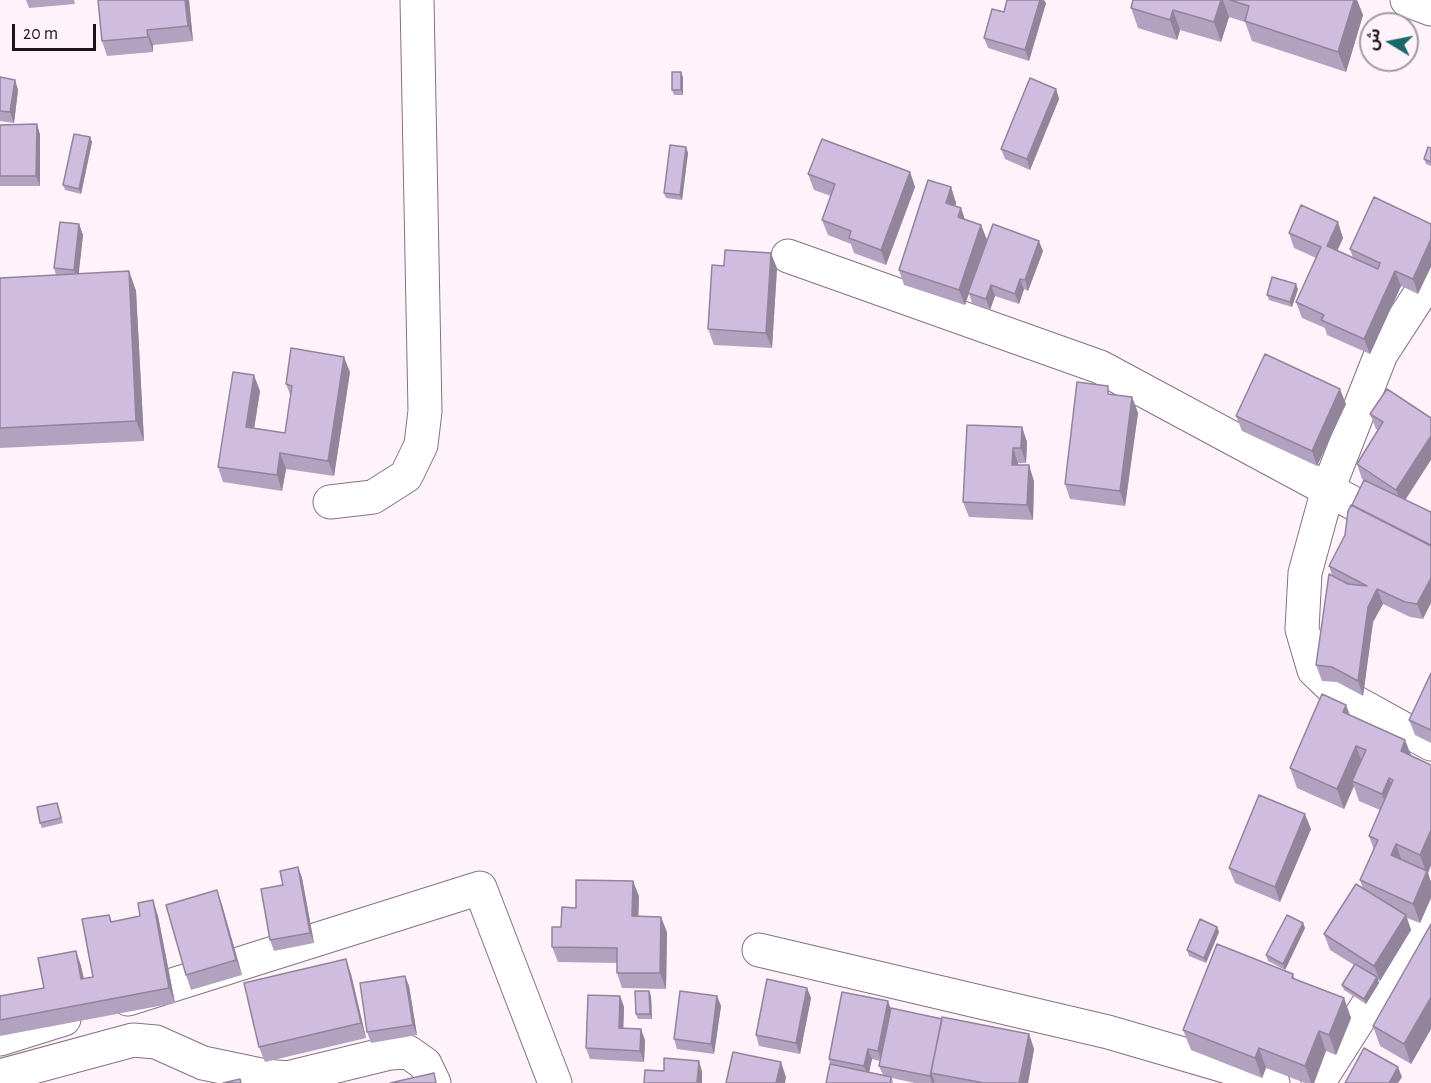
<!DOCTYPE html>
<html>
<head>
<meta charset="utf-8">
<style>
	body { margin:0 }
	#map { position:relative; width:1431px; height:1083px; overflow:hidden; background:#fef3fa; font-family:"Alegreya Sans","Noto Sans Arabic",sans-serif }
	canvas { display:block }
	.north { position:absolute; left:1359px; top:12px; width:60px; height:60px; box-sizing:border-box; background:#fef3fa; border:2px solid #a49aa0; border-radius:50%; rotate:280deg; font-size:16px; font-weight:700; line-height:24px; text-align:center; color:#1d141a }
	.north::after { content:''; display:block; margin:auto; width:21px; height:27px; background:#1a686a; clip-path:polygon(50% 0,100% 100%,50% 72%,0 100%) }
	.scale { position:absolute; left:12px; top:24px; width:84px; height:27px; box-sizing:border-box; border:3px solid #1d141a; border-top:0; padding-left:8px; font-size:18px; line-height:21px; white-space:nowrap; color:#1d141a; -webkit-text-stroke:4px #fef3fa; paint-order:stroke }
</style>
</head>
<body>
<div id="map">
<canvas width="1431" height="1083"></canvas>
<div class="north">ش</div>
<div class="scale">20 m</div>
</div>
<script>
const ctx = document.querySelector('canvas').getContext('2d');
ctx.lineJoin = 'round';
function poly(rows) {
  const path = new Path2D();
  for (const r of rows) {
    path.moveTo(r[0], r[1]);
    for (let i = 2; i < r.length; i += 2) path.lineTo(r[i], r[i + 1]);
  }
  return path;
}
function strokePath(path, color, width, dash) {
  ctx.strokeStyle = color;
  ctx.lineWidth = width;
  ctx.lineCap = dash ? 'butt' : 'round';
  ctx.setLineDash(dash || []);
  ctx.stroke(path);
}
function paint(path, color) {
  ctx.fillStyle = color;
  ctx.fill(path, 'evenodd');
}
const minor = poly([
	[1407,0,1431,9],
	[788,256,1100,367,1431,545],
	[1431,277,1381,354,1328,489,1305,573,1302,629,1314,670,1337,692,1431,744],
	[330,502,373,497,406,476,421,445,425,411,417,0],
	[759,950,1108,1032,1228,1067,1273,1083],
	[128,999,480,888,555,1083],
	[0,1039,64,1019],
	[0,1076,133,1040,156,1042,203,1063,265,1076,287,1078,390,1053,408,1052,425,1064,434,1083],
	[1318,1083,1431,906]
]);
strokePath(minor, '#887080', 35);
strokePath(minor, '#fff', 33);
paint(poly([
	[26,0,74,0,75,4,29,8],
	[189,0,193,41,153,45,153,52,107,56,102,41],
	[1133,0,1357,0,1363,15,1346,72,1252,41,1245,22,1229,17,1221,42,1180,30,1177,40,1138,28,1131,8],
	[1046,3,1029,61,988,48,984,38],
	[0,77,15,80,18,90,14,123,0,121],
	[683,77,683,95,674,95,672,90],
	[1056,89,1059,99,1030,170,1005,159,1001,149],
	[37,124,40,135,40,186,0,186,0,125],
	[90,137,92,142,81,194,65,190,63,185],
	[686,147,688,153,682,200,666,198,664,193],
	[1431,148,1431,166,1426,164,1424,159],
	[910,172,915,187,886,265,854,253,851,244,828,235,822,220,831,196,814,190,808,174],
	[951,187,956,203,955,206,961,208,965,220,981,225,987,240,977,270,1043,251,1028,291,1024,289,1019,304,995,296,990,310,972,303,969,293,965,305,904,285,899,270],
	[79,224,83,235,78,274,129,271,136,291,144,441,0,448,0,278,56,275,54,268],
	[1431,224,1418,294,1401,286,1370,354,1327,335,1325,328,1302,318,1296,302,1316,258,1294,248,1289,233,1343,238,1337,251,1353,258,1350,249],
	[777,268,772,348,714,345,708,329],
	[1298,289,1292,307,1269,300,1267,295],
	[350,372,334,476,286,469,282,491,223,482,218,467,260,391,254,428,285,433,291,397,286,384],
	[1112,395,1132,397,1138,413,1125,506,1070,499,1065,484],
	[1346,404,1317,466,1242,431,1236,416],
	[1370,414,1431,418,1405,499,1423,619,1410,617,1383,604,1373,622,1363,696,1337,682,1322,681,1316,665,1332,575,1329,566,1345,535,1352,505,1364,480,1362,479,1357,464,1378,430,1376,429],
	[1022,427,1027,442,1026,463,1018,463,1018,465,1034,481,1033,520,969,517,963,502],
	[1431,673,1431,743,1415,735,1409,720],
	[1346,705,1350,715,1411,756,1431,765,1431,865,1428,873,1431,882,1431,898,1420,923,1407,918,1411,930,1380,981,1378,980,1379,983,1366,1004,1344,990,1342,985,1354,965,1330,950,1324,934,1363,888,1360,880,1374,850,1369,836,1380,810,1359,801,1354,786,1344,809,1297,788,1290,768],
	[59,808,63,823,42,828,40,823],
	[1311,829,1280,902,1235,883,1229,868],
	[298,867,302,878,314,943,274,951,270,940,283,885],
	[639,896,638,917,667,932,666,989,622,988,617,973,617,963,558,962,552,947,561,927,576,908],
	[222,905,242,975,191,990,186,975],
	[109,915,112,922,158,916,175,1003,0,1036,0,996,44,988,76,951,81,966,84,979,93,977],
	[1303,923,1305,928,1285,970,1268,961,1266,955],
	[1431,924,1431,1029,1411,1064,1380,1046,1373,1026],
	[1217,927,1219,932,1206,963,1189,956,1187,950],
	[351,974,366,1038,265,1062,259,1047],
	[1293,974,1295,979,1344,998,1351,1018,1336,1055,1326,1051,1314,1083,1305,1083,1266,1068,1262,1078,1191,1050,1183,1030],
	[405,976,409,986,417,1035,371,1043,367,1032],
	[807,988,811,998,800,1054,759,1046,756,1035],
	[649,991,651,996,652,1019,638,1019,636,1014],
	[620,996,624,1007,623,1028,645,1040,644,1062,590,1059,586,1048],
	[717,996,721,1006,714,1054,677,1049,674,1039],
	[891,1009,1029,1034,1034,1049,1028,1083,935,1083,935,1082,934,1083,915,1083,892,1078,893,1083,826,1083,830,1064,829,1059],
	[872,1059,880,1061,879,1066,883,1075,869,1072]
]), '#b2a2bf');
paint(poly([
	[185,0,189,0,193,41,188,26],
	[1040,0,1044,0,1046,3,1029,61,1025,50],
	[1221,0,1223,0,1229,17,1221,42,1214,22],
	[1354,0,1357,0,1363,15,1346,72,1338,52],
	[1173,10,1180,30,1177,40,1170,20],
	[147,30,153,45,153,52,148,37],
	[681,72,683,77,683,95,681,90],
	[15,80,18,90,14,123,10,112],
	[1056,89,1059,99,1030,170,1027,159],
	[37,124,40,135,40,186,36,176],
	[90,137,92,142,81,194,79,189],
	[686,147,688,153,682,200,680,195],
	[910,172,915,187,886,265,881,250],
	[951,187,956,203,951,218,946,203],
	[961,208,966,223,958,217],
	[1338,222,1343,238,1332,262,1327,246],
	[79,224,83,235,78,281,74,270],
	[981,225,987,240,965,305,959,290],
	[1431,239,1431,267,1418,294,1413,279],
	[1039,241,1043,251,1028,291,1025,280],
	[771,253,777,268,772,348,766,333],
	[129,271,136,291,144,441,136,421],
	[1395,271,1401,286,1370,354,1364,339],
	[1020,279,1024,289,1019,304,1015,294],
	[1296,284,1298,289,1292,307,1290,302],
	[991,285,995,296,990,310,986,299],
	[344,357,350,372,334,476,328,461],
	[254,375,260,391,252,442,246,427],
	[1340,389,1346,404,1317,466,1312,451],
	[1132,397,1138,413,1125,506,1120,491],
	[1022,427,1027,442,1026,463,1021,448],
	[1431,436,1431,460,1402,505,1396,490],
	[1013,448,1018,463,1017,480,1012,465],
	[280,453,286,469,282,491,277,475],
	[1029,465,1034,481,1033,520,1027,505],
	[1431,578,1431,603,1423,619,1417,604],
	[1377,589,1383,604,1373,622,1363,696,1358,681,1368,607],
	[1346,705,1353,725,1343,712],
	[1405,740,1413,760,1401,751],
	[1356,746,1363,765,1352,781,1354,786,1344,809,1337,789],
	[1389,778,1396,798,1389,814,1382,794],
	[1305,814,1311,829,1280,902,1275,887],
	[1431,830,1431,865,1428,873,1431,882,1431,898,1420,923,1413,904,1426,872,1420,855],
	[1396,844,1403,864,1391,855],
	[298,867,302,878,314,943,310,933],
	[633,881,639,896,638,932,632,916],
	[217,890,222,905,242,975,236,960],
	[153,900,158,916,175,1003,169,988],
	[1406,915,1411,930,1380,981,1374,966],
	[661,917,667,932,666,989,660,973],
	[1303,923,1305,928,1285,970,1283,964],
	[1217,927,1219,932,1206,963,1204,958],
	[76,951,81,966,87,994,81,979],
	[346,959,351,974,366,1038,361,1023],
	[405,976,409,986,417,1035,413,1025],
	[1377,977,1379,983,1366,1004,1364,999],
	[807,988,811,998,800,1054,796,1043],
	[649,991,651,996,652,1019,650,1014],
	[620,996,624,1007,623,1039,619,1028],
	[717,996,721,1006,714,1054,711,1044],
	[1431,997,1431,1029,1411,1064,1404,1044],
	[1344,998,1351,1018,1336,1055,1329,1035],
	[888,1001,892,1012,882,1062,878,1051],
	[942,1019,931,1073,935,1082,934,1083,932,1083,930,1076],
	[641,1029,645,1040,644,1062,640,1051],
	[1319,1031,1326,1051,1314,1083,1311,1083,1305,1066],
	[1029,1034,1034,1049,1028,1083,1019,1083],
	[1259,1048,1266,1068,1262,1078,1255,1058],
	[868,1049,872,1059,868,1077,864,1066],
	[699,1061,702,1071,702,1083,697,1083],
	[781,1062,786,1077,785,1083,776,1083],
	[1398,1067,1402,1077,1398,1083,1389,1083]
]), '#91849b');
const building = poly([
	[98,0,185,0,188,26,147,30,148,37,102,41,98,0],
	[1007,0,1040,0,1025,50,984,38,992,9,1004,12,1007,0],
	[1133,0,1221,0,1214,22,1173,10,1170,20,1131,8,1133,0],
	[1230,0,1354,0,1338,52,1245,21,1249,6,1230,0],
	[672,72,681,72,681,90,672,90,672,72],
	[0,77,15,80,10,112,0,111,0,77],
	[1030,78,1056,89,1027,159,1001,149,1030,78],
	[37,124,36,176,0,176,0,125,37,124],
	[74,134,90,137,79,189,63,185,74,134],
	[822,139,910,172,881,250,849,238,851,231,822,220,835,184,808,174,822,139],
	[670,145,686,147,680,195,664,193,670,145],
	[1428,147,1431,148,1431,162,1424,159,1428,147],
	[928,180,951,187,946,203,961,208,958,217,981,225,959,290,899,270,928,180],
	[1374,197,1431,224,1431,239,1413,279,1395,271,1364,339,1321,320,1324,315,1296,302,1321,247,1289,233,1301,205,1338,222,1327,246,1378,269,1380,263,1350,249,1374,197],
	[60,222,79,224,74,270,54,268,60,222],
	[993,224,1039,241,1025,280,1020,279,1015,294,991,285,986,299,968,293,993,224],
	[725,250,771,253,766,333,708,329,712,265,724,266,725,250],
	[129,271,136,421,0,428,0,278,129,271],
	[1272,277,1296,284,1290,302,1267,295,1272,277],
	[291,348,344,357,328,461,280,453,277,475,218,467,233,372,254,375,246,427,285,433,292,386,286,384,291,348],
	[1265,354,1340,389,1312,451,1236,416,1265,354],
	[1077,382,1108,386,1108,394,1132,397,1120,491,1065,484,1077,382],
	[1387,389,1431,418,1431,436,1396,490,1357,464,1383,422,1370,414,1387,389],
	[967,425,1022,427,1021,448,1013,448,1012,465,1029,465,1027,505,963,502,967,425],
	[1364,480,1431,512,1431,545,1352,505,1364,480],
	[1351,505,1431,546,1431,578,1417,604,1405,602,1377,589,1368,607,1358,681,1332,667,1316,665,1329,574,1348,584,1367,586,1329,566,1345,535,1348,511,1351,505],
	[1431,673,1431,730,1409,720,1431,673],
	[1322,694,1346,705,1343,712,1405,740,1401,751,1431,765,1431,830,1420,855,1396,844,1391,855,1427,871,1413,904,1360,880,1378,840,1369,836,1393,780,1389,778,1382,794,1352,781,1366,750,1356,746,1337,789,1290,768,1322,694],
	[1259,795,1305,814,1275,887,1229,868,1259,795],
	[57,803,61,818,40,823,37,807,57,803],
	[298,867,310,933,270,940,261,889,283,885,280,871,298,867],
	[576,880,633,881,632,916,661,917,660,973,617,973,617,948,552,947,552,927,561,927,562,907,576,908,576,880],
	[1356,884,1406,915,1374,966,1324,934,1356,884],
	[217,890,236,960,186,975,166,905,217,890],
	[153,900,169,988,0,1020,0,996,44,988,38,958,76,951,81,979,93,977,82,919,109,915,111,922,140,916,138,903,153,900],
	[1287,915,1303,923,1283,964,1266,955,1287,915],
	[1200,919,1217,927,1204,958,1187,950,1200,919],
	[1431,924,1431,997,1404,1044,1373,1026,1431,924],
	[1217,944,1293,974,1292,978,1344,998,1329,1035,1319,1031,1305,1066,1259,1048,1255,1058,1183,1030,1217,944],
	[346,959,361,1023,259,1047,244,983,346,959],
	[1355,964,1377,977,1364,999,1342,985,1355,964],
	[405,976,413,1025,367,1032,360,983,405,976],
	[767,979,807,988,796,1043,756,1035,767,979],
	[635,991,649,991,650,1014,636,1014,635,991],
	[680,991,717,996,711,1044,674,1039,680,991],
	[842,992,888,1001,878,1051,868,1049,864,1066,829,1059,842,992],
	[588,995,620,996,619,1028,641,1029,640,1051,586,1048,588,995],
	[891,1008,942,1019,930,1076,879,1066,891,1008],
	[942,1017,1029,1034,1019,1083,984,1083,931,1073,942,1017],
	[1364,1048,1398,1067,1389,1083,1345,1083,1364,1048],
	[733,1052,781,1062,776,1083,726,1083,733,1052],
	[664,1058,699,1061,697,1083,644,1083,645,1070,664,1071,664,1058],
	[830,1064,891,1077,890,1083,826,1083,830,1064],
	[434,1073,436,1083,390,1083,434,1073],
	[240,1079,241,1083,223,1083,240,1079]
]);
paint(building, '#cfbcde');
strokePath(building, '#91849b', 1.5);
</script>
</body>
</html>
